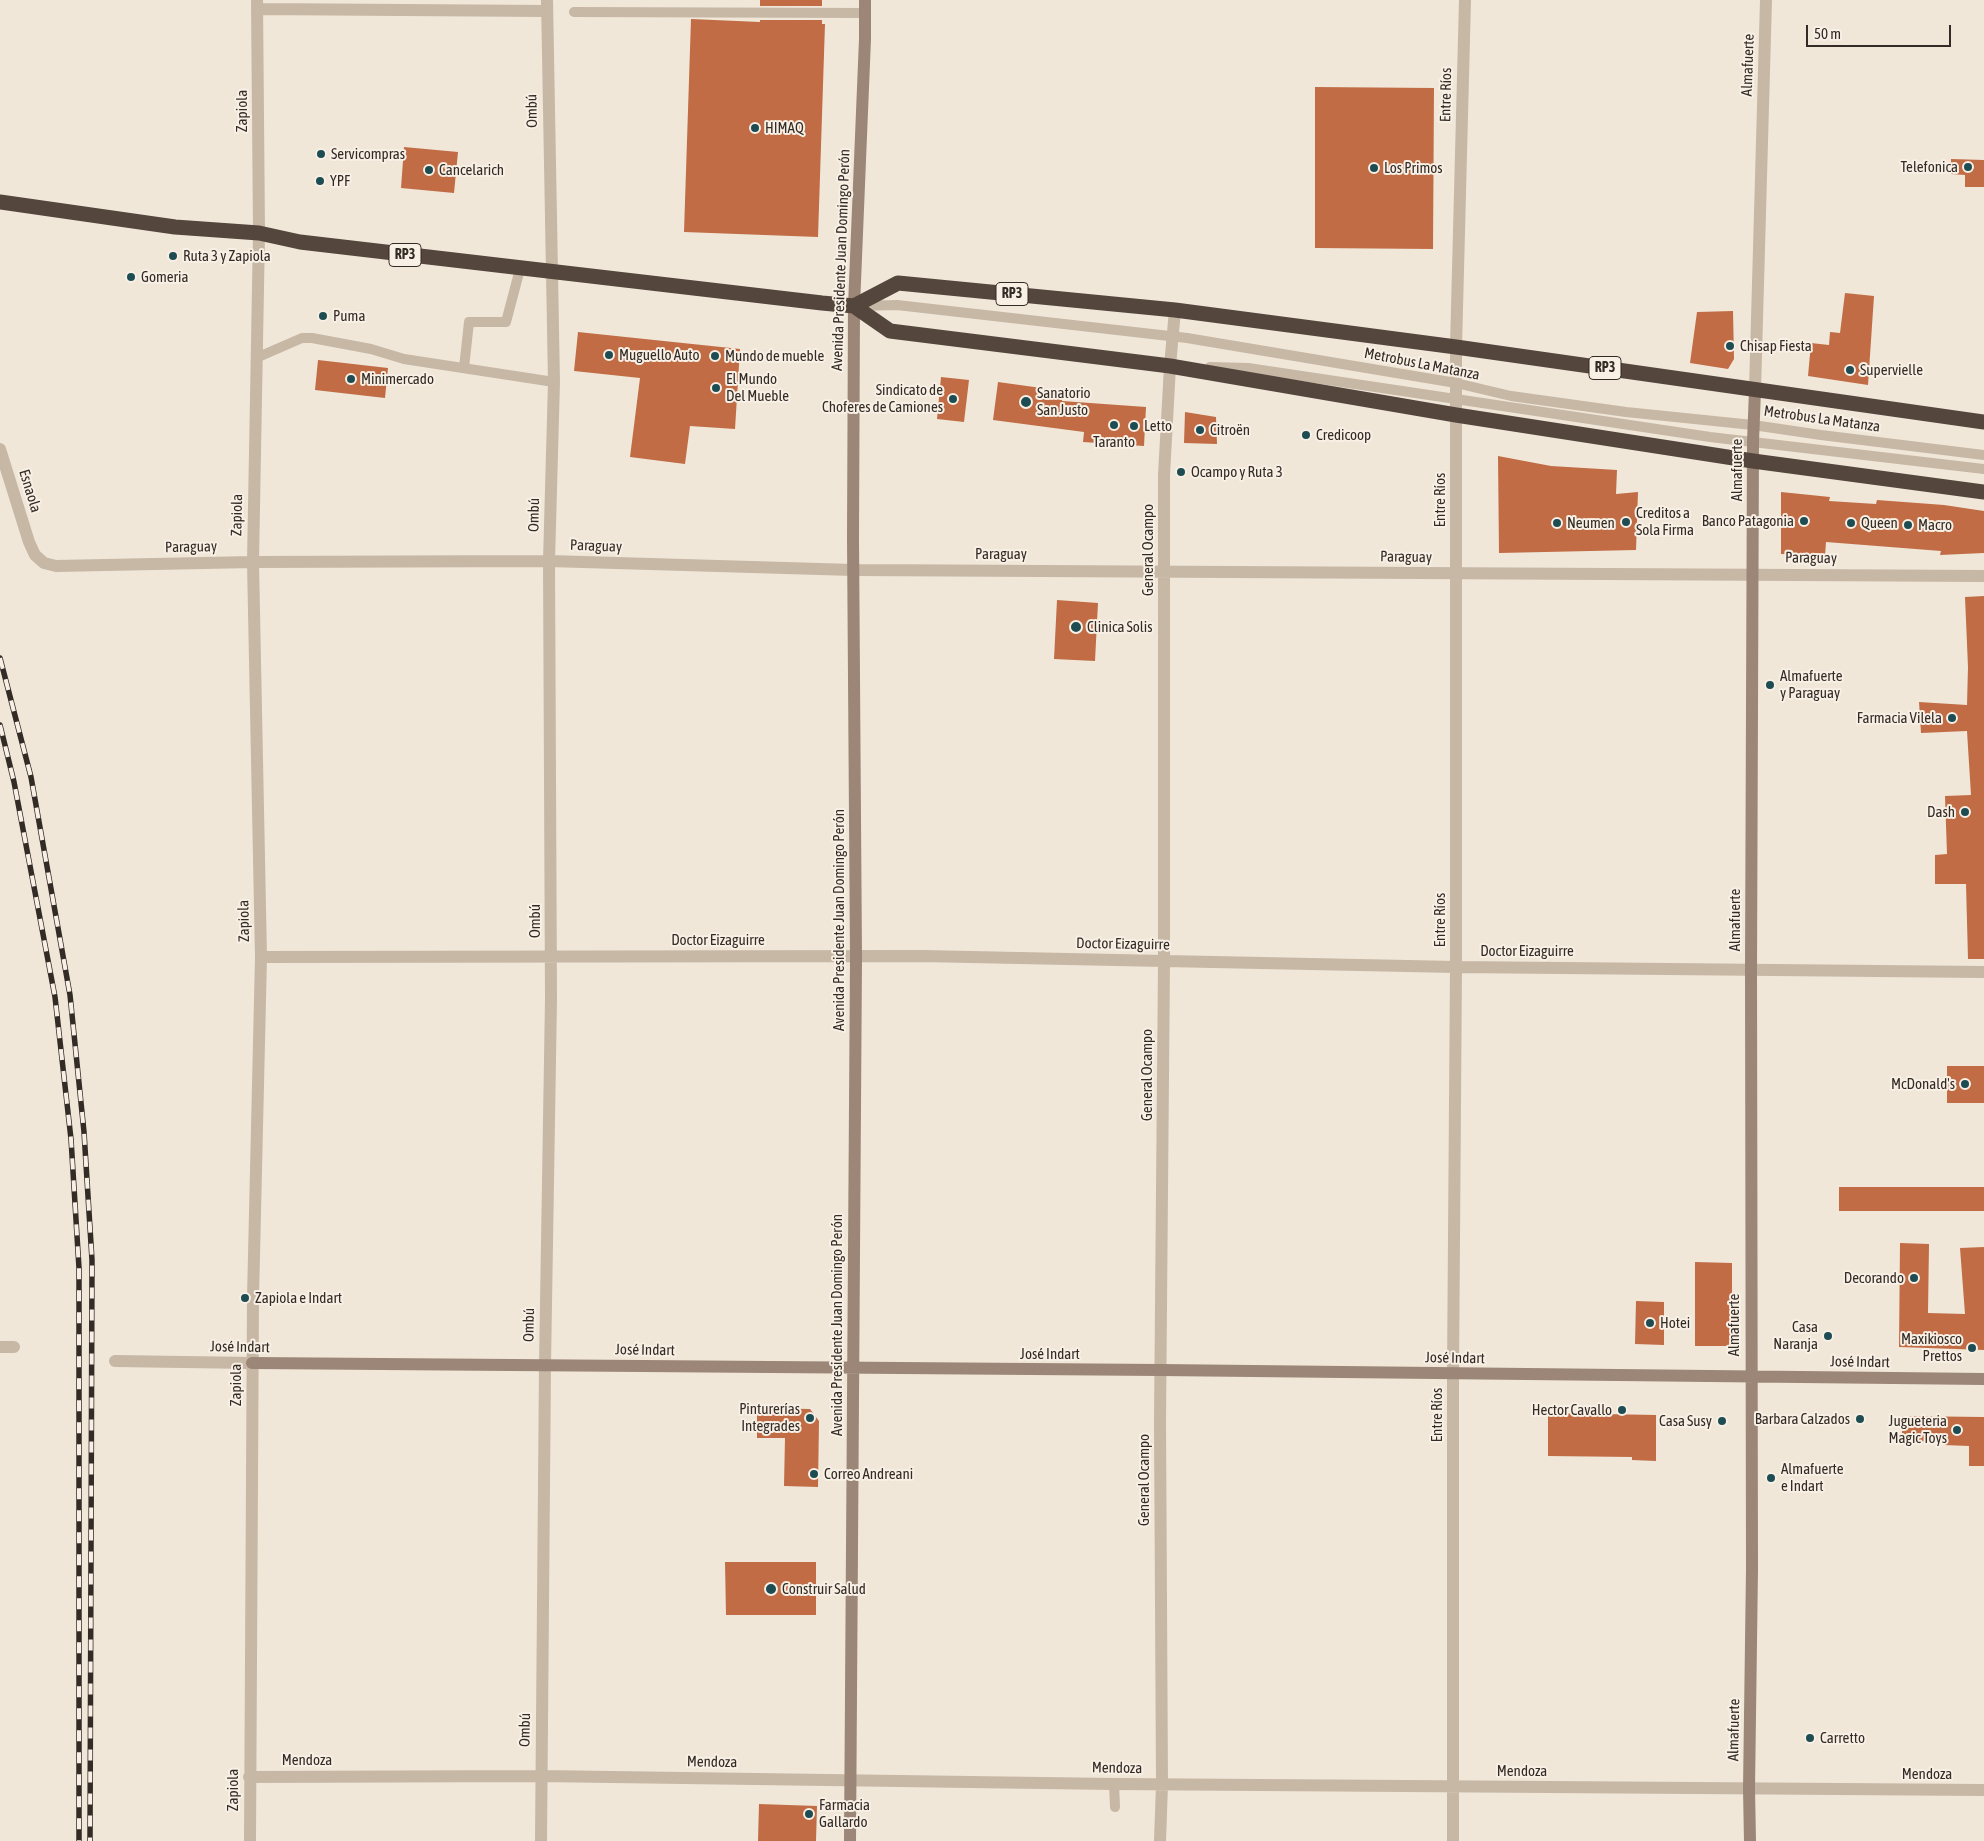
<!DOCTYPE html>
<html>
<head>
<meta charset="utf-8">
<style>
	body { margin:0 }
	#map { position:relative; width:1984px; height:1841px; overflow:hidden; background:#f0e7d9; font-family:"Asap Condensed",sans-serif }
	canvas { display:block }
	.scale { position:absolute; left:1806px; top:25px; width:145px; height:22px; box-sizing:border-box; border:2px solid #332b26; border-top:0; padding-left:6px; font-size:15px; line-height:18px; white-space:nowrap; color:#332b26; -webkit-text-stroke:4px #f8f0e5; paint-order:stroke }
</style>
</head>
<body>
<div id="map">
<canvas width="1984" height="1841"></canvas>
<div class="scale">50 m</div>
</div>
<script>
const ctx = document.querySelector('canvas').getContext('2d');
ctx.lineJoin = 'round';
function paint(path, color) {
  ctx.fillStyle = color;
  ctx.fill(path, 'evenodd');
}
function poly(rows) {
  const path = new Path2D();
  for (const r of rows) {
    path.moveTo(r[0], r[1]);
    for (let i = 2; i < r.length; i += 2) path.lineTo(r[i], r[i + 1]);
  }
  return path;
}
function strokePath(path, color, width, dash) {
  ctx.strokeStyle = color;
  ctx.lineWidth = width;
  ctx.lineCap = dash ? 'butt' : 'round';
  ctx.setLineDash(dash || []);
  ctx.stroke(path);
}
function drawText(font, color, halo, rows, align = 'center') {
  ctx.font = font + ' "Asap Condensed",sans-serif';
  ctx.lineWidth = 4;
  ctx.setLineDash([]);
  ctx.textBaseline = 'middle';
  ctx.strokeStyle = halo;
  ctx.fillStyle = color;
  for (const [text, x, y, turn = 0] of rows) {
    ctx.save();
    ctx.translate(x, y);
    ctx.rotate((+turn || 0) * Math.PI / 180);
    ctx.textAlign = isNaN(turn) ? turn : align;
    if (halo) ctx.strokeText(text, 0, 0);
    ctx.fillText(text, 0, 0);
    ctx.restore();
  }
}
paint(poly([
	[760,0,822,0,822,6,760,6],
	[691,19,760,22,760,20,822,20,822,24,825,24,818,237,684,232],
	[1315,87,1434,88,1433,249,1315,248],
	[404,147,458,152,454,193,401,188],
	[1951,159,1984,160,1984,187,1965,187,1965,175,1951,174],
	[1845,293,1874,296,1868,385,1808,376,1811,343,1829,345,1830,332,1840,333],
	[1733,311,1734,359,1728,369,1690,363,1697,312],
	[578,332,740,349,735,429,690,426,685,464,630,457,640,378,574,371],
	[318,360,388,368,385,398,315,390],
	[941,377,969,380,964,422,937,419],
	[998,382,1063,391,1062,401,1146,407,1144,446,1083,442,1084,432,993,420],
	[1185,412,1216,417,1217,444,1184,443],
	[1498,456,1551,466,1617,470,1616,494,1638,492,1636,550,1499,553],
	[1781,492,1830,497,1829,501,1876,504,1877,500,1944,505,1984,511,1984,553,1940,555,1941,551,1826,542,1825,556,1781,554],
	[1984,596,1984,959,1968,959,1966,884,1935,884,1935,855,1947,854,1945,796,1971,795,1967,731,1921,733,1919,702,1967,705,1968,667,1965,597],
	[1057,600,1098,603,1095,661,1054,659],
	[1947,1066,1984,1066,1984,1103,1947,1103],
	[1839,1187,1984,1187,1984,1211,1839,1211],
	[1900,1243,1929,1244,1928,1313,1965,1314,1960,1248,1984,1247,1984,1350,1899,1347],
	[1695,1262,1732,1263,1732,1346,1695,1346],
	[1636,1301,1664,1302,1664,1345,1635,1344],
	[757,1408,810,1409,819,1421,818,1487,784,1486,785,1438,757,1438],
	[1548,1413,1656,1415,1656,1461,1632,1460,1632,1457,1548,1456],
	[1902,1416,1984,1417,1984,1466,1969,1466,1969,1446,1944,1445,1944,1442,1902,1441],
	[725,1562,816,1562,816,1615,726,1615],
	[759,1804,817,1806,816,1841,758,1841]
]), '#c16c45');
strokePath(poly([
	[574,12,865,13],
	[858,306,897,305,1187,338,1456,383,1511,396,1626,412,1753,425,1821,435,1984,455],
	[256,358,302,338,312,338,371,349,404,359,554,382],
	[1210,367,1248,368,1710,437,1984,469],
	[464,368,469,322,506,322,520,269],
	[1114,1784,1115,1807]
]), '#c7b7a5', 10);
strokePath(poly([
	[257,9,547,11],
	[1755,390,1766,0],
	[0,449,29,542,35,555,44,563,56,566,253,562,549,561,853,570,1984,576],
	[261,957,922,956,1456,967,1984,972],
	[0,1347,14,1347],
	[115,1361,252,1363],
	[249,1777,540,1776,1114,1784,1984,1790],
	[250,1841,253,1298,261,957,253,562,259,233,257,0],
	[541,1841,545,1365,551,998,549,561,554,382,547,0],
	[1160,1841,1162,1785,1160,1421,1164,962,1164,475,1170,366,1175,310],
	[1453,1841,1453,1374,1456,967,1456,347,1465,0]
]), '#c7b7a5', 12);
strokePath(poly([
	[252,1363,1160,1370,1984,1379],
	[850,1841,856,958,853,538,854,306,865,39,865,0],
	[1750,1841,1749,1789,1752,1569,1751,969,1753,442,1755,390]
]), '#9b8677', 12);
strokePath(poly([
	[0,202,175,227,259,233,300,242,822,303,854,306,898,283,1175,310,1456,347,1984,422],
	[854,306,890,331,1170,366,1456,415,1753,461,1984,492]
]), '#54463d', 15);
const rail = poly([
	[0,658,31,777,70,995,84,1132,92,1260,90,1841],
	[0,725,14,782,55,997,71,1139,79,1268,79,1841]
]);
strokePath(rail, '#332b26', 5.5);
strokePath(rail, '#f8f0e5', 4, [11]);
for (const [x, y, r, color] of [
	[755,128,5,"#1e4c53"],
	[321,154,5,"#1e4c53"],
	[1968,167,5,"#1e4c53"],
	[1374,168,5,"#1e4c53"],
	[429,170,5,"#1e4c53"],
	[320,181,5,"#1e4c53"],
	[173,256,5,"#1e4c53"],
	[131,277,5,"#1e4c53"],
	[323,316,5,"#1e4c53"],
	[1730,346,5,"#1e4c53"],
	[609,355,5,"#1e4c53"],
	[715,356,5,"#1e4c53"],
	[1850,370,5,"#1e4c53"],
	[351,379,5,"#1e4c53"],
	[716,388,5,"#1e4c53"],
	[953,399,5,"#1e4c53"],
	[1026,402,6,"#1e4c53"],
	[1114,425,5,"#1e4c53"],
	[1134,426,5,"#1e4c53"],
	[1200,430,5,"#1e4c53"],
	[1306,435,5,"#1e4c53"],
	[1181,472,5,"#1e4c53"],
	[1804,521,5,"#1e4c53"],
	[1626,522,5,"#1e4c53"],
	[1557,523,5,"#1e4c53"],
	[1851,523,5,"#1e4c53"],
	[1908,525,5,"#1e4c53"],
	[1076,627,6,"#1e4c53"],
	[1770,685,5,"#1e4c53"],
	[1952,718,5,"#1e4c53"],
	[1965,812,5,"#1e4c53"],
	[1965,1084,5,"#1e4c53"],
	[1914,1278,5,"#1e4c53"],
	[245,1298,5,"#1e4c53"],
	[1650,1323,5,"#1e4c53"],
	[1828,1336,5,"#1e4c53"],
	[1972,1348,5,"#1e4c53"],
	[1622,1410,5,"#1e4c53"],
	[810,1418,5,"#1e4c53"],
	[1860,1419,5,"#1e4c53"],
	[1722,1421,5,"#1e4c53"],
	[1957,1430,5,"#1e4c53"],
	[814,1474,5,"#1e4c53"],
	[1771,1478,5,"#1e4c53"],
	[771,1589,6,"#1e4c53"],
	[1810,1738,5,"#1e4c53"],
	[809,1814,5,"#1e4c53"]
]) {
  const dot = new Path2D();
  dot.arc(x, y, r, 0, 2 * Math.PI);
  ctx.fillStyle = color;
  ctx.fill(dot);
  strokePath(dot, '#f8f0e5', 2);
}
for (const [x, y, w] of [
	[405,255,32],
	[1012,294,32],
	[1605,368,32]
]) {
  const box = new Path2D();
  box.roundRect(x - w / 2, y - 11.5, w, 23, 4);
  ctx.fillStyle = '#f8f0e5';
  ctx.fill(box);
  strokePath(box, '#332b26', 1);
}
drawText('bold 14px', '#332b26', null, [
	["RP3",405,255],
	["RP3",1012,294],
	["RP3",1605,368]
]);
drawText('15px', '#332b26', '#f8f0e5', [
	["Almafuerte",1748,65,-88],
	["Entre Ríos",1446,95,-89],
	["Zapiola",242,111,-90],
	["Ombú",532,111,-91],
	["Avenida Presidente Juan Domingo Perón",841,260,-88],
	["Metrobus La Matanza",1422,364,11],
	["Metrobus La Matanza",1822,419,8],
	["Almafuerte",1737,470,-90],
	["Esnaola",30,491,73],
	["Entre Ríos",1440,500,-90],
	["Zapiola",237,515,-89],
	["Ombú",534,515,-89],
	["Paraguay",596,546,2],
	["Paraguay",191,547,-1],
	["General Ocampo",1148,550,-90],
	["Paraguay",1001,554],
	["Paraguay",1406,557,1],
	["Paraguay",1811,558,1],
	["Avenida Presidente Juan Domingo Perón",839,920,-90],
	["Entre Ríos",1440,920,-90],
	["Almafuerte",1735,920,-90],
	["Zapiola",244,921,-91],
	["Ombú",535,921,-90],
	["Doctor Eizaguirre",718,940],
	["Doctor Eizaguirre",1123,944,1],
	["Doctor Eizaguirre",1527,951],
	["General Ocampo",1147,1075,-90],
	["Ombú",529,1325,-89],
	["Avenida Presidente Juan Domingo Perón",837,1325,-90],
	["Almafuerte",1734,1325,-90],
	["José Indart",240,1347,1],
	["José Indart",645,1350,1],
	["José Indart",1050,1354],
	["José Indart",1455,1358,1],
	["José Indart",1860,1362,1],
	["Zapiola",236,1385,-90],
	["Entre Ríos",1437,1415,-90],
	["General Ocampo",1144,1480,-90],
	["Ombú",525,1730,-89],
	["Almafuerte",1734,1730,-89],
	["Mendoza",307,1760],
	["Mendoza",712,1762,1],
	["Mendoza",1117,1768,1],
	["Mendoza",1522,1771],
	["Mendoza",1927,1774],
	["Zapiola",233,1790,-90]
]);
drawText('15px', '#332b26', '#f8f0e5', [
	["HIMAQ",765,128],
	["Servicompras",331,154],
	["Telefonica",1958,167,"right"],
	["Los Primos",1384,168],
	["Cancelarich",439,170],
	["YPF",330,181],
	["Ruta 3 y Zapiola",183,256],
	["Gomeria",141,277],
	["Puma",333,316],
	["Chisap Fiesta",1740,346],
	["Muguello Auto",619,355],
	["Mundo de mueble",725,356],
	["Supervielle",1860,370],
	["Minimercado",361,379],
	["El Mundo",726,379],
	["Del Mueble",726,396],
	["Sindicato de",943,390,"right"],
	["Choferes de Camiones",943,407,"right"],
	["Sanatorio",1037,393],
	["San Justo",1037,410],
	["Letto",1144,426],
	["Citroën",1210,430],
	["Credicoop",1316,435],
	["Taranto",1114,442,"center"],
	["Ocampo y Ruta 3",1191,472],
	["Creditos a",1636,513],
	["Sola Firma",1636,530],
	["Banco Patagonia",1794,521,"right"],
	["Neumen",1567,523],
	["Queen",1861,523],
	["Macro",1918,525],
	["Clinica Solis",1087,627],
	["Almafuerte",1780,676],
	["y Paraguay",1780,693],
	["Farmacia Vilela",1942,718,"right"],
	["Dash",1955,812,"right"],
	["McDonald's",1955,1084,"right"],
	["Decorando",1904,1278,"right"],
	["Zapiola e Indart",255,1298],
	["Hotei",1660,1323],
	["Casa",1818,1327,"right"],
	["Naranja",1818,1344,"right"],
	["Maxikiosco",1962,1339,"right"],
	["Prettos",1962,1356,"right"],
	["Pinturerías",800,1409,"right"],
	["Integrades",800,1426,"right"],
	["Hector Cavallo",1612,1410,"right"],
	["Barbara Calzados",1850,1419,"right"],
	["Casa Susy",1712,1421,"right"],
	["Jugueteria",1947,1421,"right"],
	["Magic Toys",1947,1438,"right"],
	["Almafuerte",1781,1469],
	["e Indart",1781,1486],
	["Correo Andreani",824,1474],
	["Construir Salud",782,1589],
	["Carretto",1820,1738],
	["Farmacia",819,1805],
	["Gallardo",819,1822]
], 'left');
</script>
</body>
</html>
